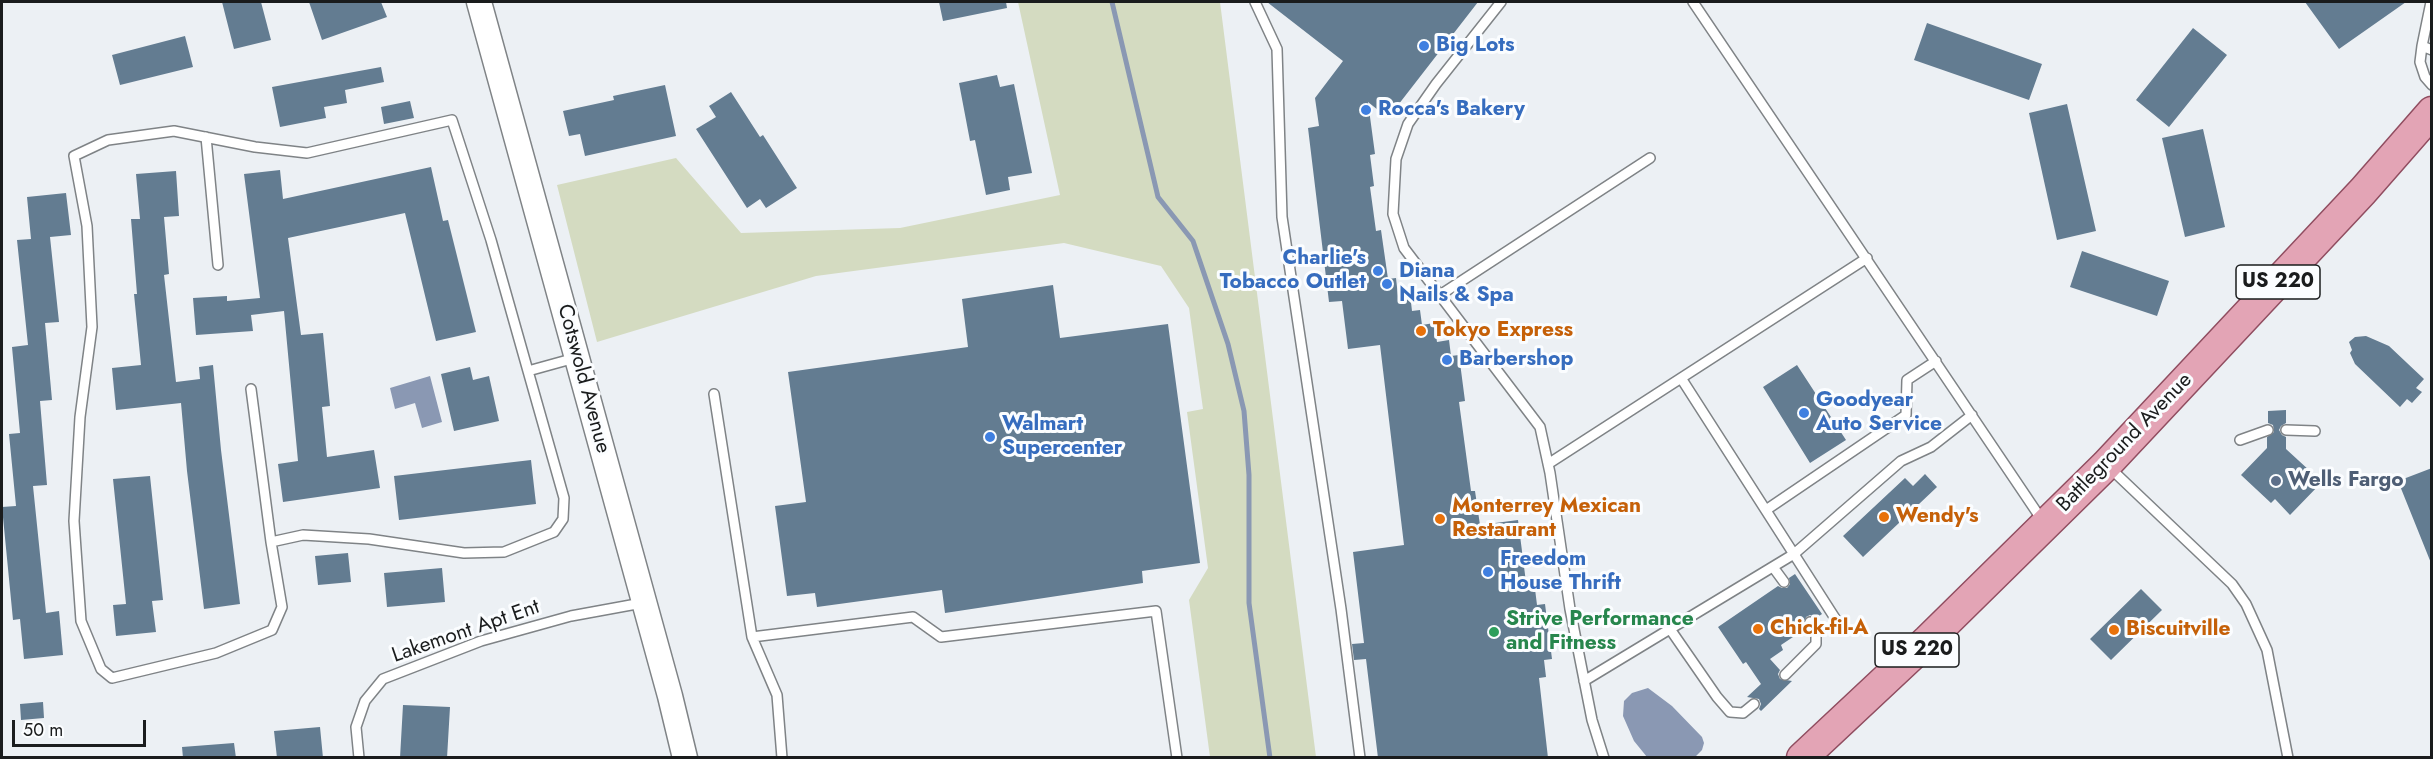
<!DOCTYPE html>
<html>
<head>
<meta charset="utf-8">
<style>
	body { margin:0 }
	#map { position:relative; width:2433px; height:759px; overflow:hidden; background:#ecf0f4; font-family:Jost,sans-serif }
	canvas { display:block }
	.frame { position:absolute; inset:0; border:3px solid #1a1c1d; pointer-events:none }
	.scale { position:absolute; left:12px; top:720px; width:134px; height:27px; box-sizing:border-box; border:3px solid #1a1c1d; border-top:0; padding-left:8px; font-size:18px; line-height:21px; white-space:nowrap; color:#1a1c1d; -webkit-text-stroke:4px #fbfdff; paint-order:stroke }
</style>
</head>
<body>
<div id="map">
<canvas width="2433" height="759"></canvas>
<div class="frame"></div>
<div class="scale">50 m</div>
</div>
<script>
const ctx = document.querySelector('canvas').getContext('2d');
ctx.lineJoin = 'round';
function paint(path, color) {
  ctx.fillStyle = color;
  ctx.fill(path, 'evenodd');
}
function poly(rows) {
  const path = new Path2D();
  for (const r of rows) {
    path.moveTo(r[0], r[1]);
    for (let i = 2; i < r.length; i += 2) path.lineTo(r[i], r[i + 1]);
  }
  return path;
}
function strokePath(path, color, width, dash) {
  ctx.strokeStyle = color;
  ctx.lineWidth = width;
  ctx.lineCap = dash ? 'butt' : 'round';
  ctx.setLineDash(dash || []);
  ctx.stroke(path);
}
function drawText(font, color, halo, rows, align = 'center') {
  ctx.font = font + ' Jost,sans-serif';
  ctx.lineWidth = 6;
  ctx.setLineDash([]);
  ctx.textBaseline = 'middle';
  ctx.strokeStyle = halo;
  ctx.fillStyle = color;
  for (const [text, x, y, turn = 0] of rows) {
    ctx.save();
    ctx.translate(x, y);
    ctx.rotate((+turn || 0) * Math.PI / 180);
    ctx.textAlign = isNaN(turn) ? turn : align;
    if (halo) ctx.strokeText(text, 0, 0);
    ctx.fillText(text, 0, 0);
    ctx.restore();
  }
}
paint(poly([
	[1018,2,1220,2,1316,757,1210,757,1189,600,1208,568,1187,412,1203,409,1189,308,1161,266,1064,243,816,276,597,342,557,185,676,158,741,233,900,228,1060,195]
]), '#d4dbc1');
paint(poly([
	[430,376,442,422,422,428,415,403,395,409,390,388],
	[1648,688,1672,706,1702,737,1704,743,1702,750,1695,757,1647,757,1634,741,1623,716,1624,701,1632,693]
]), '#8a98b3');
strokePath(poly([
	[1112,2,1158,197,1193,241,1228,344,1244,411,1249,475,1249,603,1270,758]
]), '#8a98b3', 5);
paint(poly([
	[222,2,261,2,271,40,234,49],
	[309,2,381,2,387,17,322,40],
	[939,2,1006,2,1007,8,943,21],
	[1267,2,1478,2,1388,118,1368,102,1375,154,1370,155,1374,186,1370,187,1376,231,1381,230,1388,279,1396,278,1398,296,1410,294,1412,311,1420,310,1422,325,1434,323,1437,342,1449,340,1451,356,1459,355,1465,401,1459,402,1471,491,1475,491,1480,525,1518,520,1527,590,1535,589,1537,605,1545,604,1552,659,1544,660,1546,677,1539,678,1548,758,1378,758,1366,659,1354,660,1352,644,1364,643,1353,552,1404,545,1380,345,1348,349,1342,301,1329,302,1308,128,1319,126,1315,98,1343,61],
	[2305,2,2406,2,2339,49],
	[1927,23,2042,64,2029,100,1914,60],
	[2193,28,2227,55,2169,127,2136,100],
	[185,36,193,67,120,85,112,55],
	[381,67,384,82,345,90,347,103,324,107,326,118,280,127,272,87],
	[997,75,1000,87,1014,84,1032,173,1008,177,1010,190,986,195,975,140,970,141,959,83],
	[665,85,676,136,585,156,580,134,569,136,563,111,614,100,613,96],
	[731,92,760,137,763,135,797,188,766,208,760,199,747,208,696,129,716,117,709,106],
	[410,101,414,118,384,124,381,107],
	[2067,104,2096,231,2057,240,2029,113],
	[2203,129,2225,227,2185,237,2162,138],
	[431,167,443,221,448,220,476,332,436,341,405,213,288,238,301,335,323,333,330,406,322,407,327,457,374,450,380,488,283,502,278,464,298,461,284,311,251,315,253,331,196,335,193,298,227,296,227,301,260,298,244,174,280,170,283,199],
	[176,171,179,216,164,217,169,274,164,275,176,382,200,379,199,367,213,365,221,450,240,604,204,609,187,471,181,403,116,410,112,368,141,365,134,294,137,294,131,219,140,219,136,174],
	[66,193,71,235,50,237,59,322,45,323,52,400,40,401,47,485,33,486,46,613,59,611,63,655,24,659,20,619,13,620,2,507,16,506,9,434,20,433,12,347,28,345,17,240,31,239,27,197],
	[2082,251,2169,281,2157,316,2070,287],
	[1053,285,1060,338,1168,324,1200,563,1142,571,1143,583,945,613,942,590,817,607,815,593,787,596,775,506,806,502,788,372,968,347,962,299],
	[2366,336,2389,346,2424,379,2416,388,2422,392,2412,403,2407,399,2400,407,2355,364,2350,353,2352,350,2349,342,2355,337],
	[1797,365,1846,440,1810,463,1763,387],
	[470,367,473,380,489,376,499,421,454,431,441,374],
	[2286,410,2286,423,2281,426,2279,430,2282,435,2286,437,2286,449,2322,482,2290,515,2275,499,2271,503,2241,475,2267,448,2267,437,2274,432,2273,425,2268,423,2268,411],
	[531,460,536,504,399,520,394,476],
	[2432,468,2432,563,2431,563,2398,481],
	[1925,474,1937,487,1863,557,1843,536,1905,478,1913,486],
	[150,476,163,600,152,601,156,632,116,636,113,605,126,604,113,479],
	[348,553,351,582,318,585,315,556],
	[442,568,445,602,387,607,384,573],
	[1795,574,1822,614,1816,618,1810,615,1806,617,1804,626,1797,631,1799,633,1781,645,1783,650,1770,659,1780,670,1778,674,1780,679,1792,681,1761,711,1759,709,1761,704,1759,699,1747,697,1761,684,1746,662,1743,664,1718,627,1778,586,1782,588,1787,588,1790,584,1789,578],
	[2141,589,2162,610,2111,660,2090,639],
	[43,702,44,718,21,720,20,704],
	[403,705,450,707,447,758,400,758],
	[320,727,323,758,277,758,274,731],
	[234,743,236,758,183,758,182,747]
]), '#637c91');
const service = poly([
	[1255,2,1277,49,1282,217,1341,609,1360,758],
	[1501,2,1436,84,1408,124,1396,159,1393,214,1404,248,1540,427,1550,473,1570,609,1592,720,1604,758],
	[1693,2,2042,520],
	[2422,46,2431,2],
	[2432,50,2422,46,2420,62,2425,77,2432,85],
	[206,137,218,265],
	[1440,295,1650,158],
	[528,371,564,498,563,519,554,532,504,552,464,553,369,539,303,535,271,542,282,607,272,630,216,653,112,678,101,669,81,621,74,521,80,417,92,327,87,226,74,156,108,140,174,131,255,147,307,153,452,120,491,240,528,371,575,358],
	[1681,378,1840,626],
	[251,389,271,542],
	[714,394,752,637],
	[2286,430,2315,431],
	[2240,440,2268,430],
	[1548,464,1867,258],
	[2110,468,2232,584,2246,604,2267,650,2288,758],
	[1766,510,1906,415,1907,380,1936,361],
	[1773,567,1784,582],
	[1670,629,1717,697,1730,712,1743,713,1754,704],
	[1785,675,1816,644,1816,630,1810,622],
	[1584,681,1794,554,1901,461,1931,447,1972,415],
	[359,758,356,727,365,701,383,679,481,641,571,616,642,603],
	[782,758,777,695,752,637,913,617,941,637,1156,611,1177,758]
]);
const tertiary = poly([
	[479,2,670,696,685,758]
]);
const primary = poly([
	[1802,758,1928,640,2106,465,2363,191,2432,112]
]);
strokePath(service, '#7f8386', 12);
strokePath(tertiary, '#7f8386', 27);
strokePath(primary, '#904d60', 33);
strokePath(service, '#fff', 9);
strokePath(tertiary, '#fff', 24);
strokePath(primary, '#e3a4b5', 30);
for (const [x, y, r, color] of [
	[1424,46,6,"#3f7fe0"],
	[1366,110,6,"#3f7fe0"],
	[1378,271,6,"#3f7fe0"],
	[1387,284,6,"#3f7fe0"],
	[1421,331,6,"#e8710a"],
	[1447,360,6,"#3f7fe0"],
	[1804,413,6,"#3f7fe0"],
	[990,437,6,"#3f7fe0"],
	[2276,481,6,"#5c6f8a"],
	[1884,517,6,"#e8710a"],
	[1440,519,6,"#e8710a"],
	[1488,572,6,"#3f7fe0"],
	[1758,629,6,"#e8710a"],
	[2114,630,6,"#e8710a"],
	[1494,632,6,"#2e9e5b"]
]) {
  const dot = new Path2D();
  dot.arc(x, y, r, 0, 2 * Math.PI);
  ctx.fillStyle = color;
  ctx.fill(dot);
  strokePath(dot, '#fbfdff', 2);
}
for (const [x, y, w] of [
	[2278,282,84],
	[1917,650,84]
]) {
  const box = new Path2D();
  box.roundRect(x - w / 2, y - 17, w, 34, 4.5);
  ctx.fillStyle = '#fbfdff';
  ctx.fill(box);
  strokePath(box, '#1a1c1d', 1.5);
}
drawText('bold 20px', '#1a1c1d', null, [
	["US 220",2278,282],
	["US 220",1917,650]
]);
drawText('bold 21px', '#366cbe', '#fbfdff', [
	["Big Lots",1436,46],
	["Rocca's Bakery",1378,110],
	["Charlie's",1366,259,"right"],
	["Tobacco Outlet",1366,283,"right"],
	["Diana",1399,272],
	["Nails & Spa",1399,296],
	["Barbershop",1459,360],
	["Goodyear",1816,401],
	["Auto Service",1816,425],
	["Walmart",1002,425],
	["Supercenter",1002,449],
	["Freedom",1500,560],
	["House Thrift",1500,584]
], 'left');
drawText('bold 21px', '#c56008', '#fbfdff', [
	["Tokyo Express",1433,331],
	["Monterrey Mexican",1452,507],
	["Restaurant",1452,531],
	["Wendy's",1896,517],
	["Chick-fil-A",1770,629],
	["Biscuitville",2126,630]
], 'left');
drawText('21px', '#1a1c1d', '#fbfdff', [
	["Cotswold Avenue",583,379,75],
	["Battleground Avenue",2125,443,-46],
	["Lakemont Apt Ent",466,632,-19]
]);
drawText('bold 21px', '#4e5e75', '#fbfdff', [
	["Wells Fargo",2288,481]
], 'left');
drawText('bold 21px', '#27864d', '#fbfdff', [
	["Strive Performance",1506,620],
	["and Fitness",1506,644]
], 'left');
</script>
</body>
</html>
